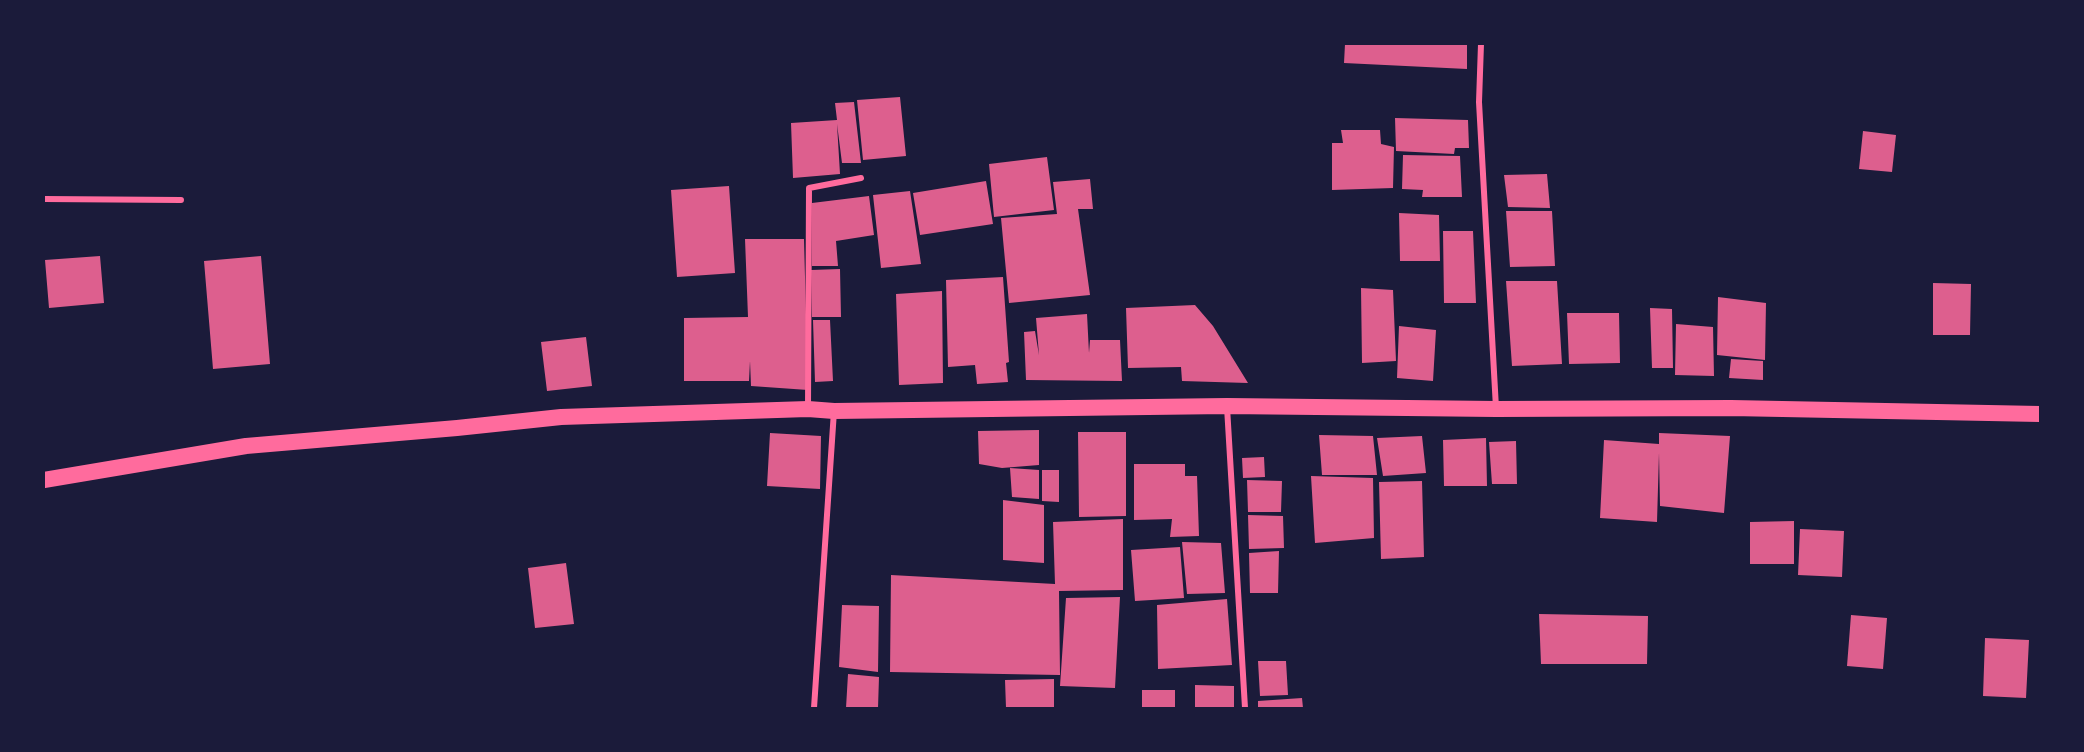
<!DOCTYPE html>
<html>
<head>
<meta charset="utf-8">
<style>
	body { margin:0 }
	#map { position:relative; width:2084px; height:752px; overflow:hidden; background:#1b1b3a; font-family:Raleway,sans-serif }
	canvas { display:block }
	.frame { position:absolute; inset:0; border:45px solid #1b1b3a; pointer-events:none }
</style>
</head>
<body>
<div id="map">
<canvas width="2084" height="752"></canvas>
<div class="frame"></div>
</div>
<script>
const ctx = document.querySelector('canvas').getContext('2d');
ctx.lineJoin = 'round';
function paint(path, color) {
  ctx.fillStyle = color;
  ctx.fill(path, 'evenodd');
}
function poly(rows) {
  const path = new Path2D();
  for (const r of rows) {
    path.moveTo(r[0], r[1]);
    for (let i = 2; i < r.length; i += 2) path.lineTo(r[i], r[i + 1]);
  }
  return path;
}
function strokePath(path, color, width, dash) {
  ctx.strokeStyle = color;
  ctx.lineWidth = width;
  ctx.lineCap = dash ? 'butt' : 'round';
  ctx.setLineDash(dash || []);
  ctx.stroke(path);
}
paint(poly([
	[1345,44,1467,44,1467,69,1344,63],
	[900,97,906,156,863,160,857,100],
	[854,102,861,163,842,163,837,124,840,174,793,178,791,123,837,120,835,103],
	[1395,118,1468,120,1469,148,1455,148,1454,154,1396,151],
	[1341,130,1380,130,1381,144,1394,147,1393,188,1332,190,1332,143,1343,143],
	[1863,131,1896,135,1892,172,1859,169],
	[1403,155,1460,156,1462,197,1422,197,1423,190,1402,189],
	[1047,157,1054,210,994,217,989,164],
	[1547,174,1550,208,1508,207,1504,175],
	[1090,179,1093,209,1078,209,1090,295,1009,303,1001,218,1057,214,1053,182],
	[986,181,993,224,920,235,913,193],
	[729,186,735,273,677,277,671,190],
	[910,191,921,264,881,268,873,195],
	[869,196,874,235,836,241,838,266,812,266,812,203],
	[1506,211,1552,211,1555,266,1510,267],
	[1399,213,1439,215,1440,261,1400,261],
	[1443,231,1473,231,1476,303,1444,303],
	[745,239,804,239,808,390,751,386,750,361,749,381,684,381,684,318,748,317],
	[100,256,104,303,49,308,45,260],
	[261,256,270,364,213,369,204,261],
	[840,269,841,317,812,317,811,270],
	[1003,277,1009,362,1006,363,1008,382,977,384,975,365,948,367,946,280],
	[1506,281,1557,281,1562,364,1512,366],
	[1933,283,1971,284,1970,335,1933,335],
	[1361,288,1393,290,1396,361,1362,363],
	[942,291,943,383,899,385,896,294],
	[1718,297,1766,303,1765,360,1717,355],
	[1195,305,1213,326,1248,383,1182,381,1181,367,1128,368,1126,308],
	[1650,308,1672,309,1673,368,1652,368],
	[1567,313,1619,313,1620,363,1569,364],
	[1087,314,1089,353,1090,340,1120,340,1122,381,1026,380,1024,332,1035,331,1039,355,1036,318],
	[813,320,830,320,833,381,815,382],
	[1676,324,1713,327,1714,376,1675,375],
	[1399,326,1436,330,1433,381,1397,378],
	[586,337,592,386,547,391,541,342],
	[1731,359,1763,361,1763,380,1729,378],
	[1039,430,1039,465,1002,468,979,464,978,431],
	[1078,432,1126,432,1126,516,1079,517],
	[770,433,821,436,820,489,767,486],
	[1659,433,1730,436,1724,513,1660,506,1659,453,1657,522,1600,518,1604,440,1659,444],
	[1319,435,1373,436,1377,475,1322,475],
	[1422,436,1426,473,1383,476,1377,438],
	[1486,438,1487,486,1444,486,1443,440],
	[1516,441,1517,484,1492,484,1489,442],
	[1264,457,1265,477,1243,478,1242,458],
	[1134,464,1185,464,1185,476,1197,476,1199,536,1170,537,1172,519,1134,520],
	[1010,468,1039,470,1039,499,1012,497],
	[1042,470,1059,470,1059,502,1042,501],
	[1311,476,1373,478,1374,538,1315,543],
	[1247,480,1282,481,1281,512,1248,512],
	[1422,481,1424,557,1381,559,1379,482],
	[1003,500,1044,505,1044,563,1003,560],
	[1248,515,1283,516,1284,548,1249,549],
	[1123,519,1123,590,1059,591,1060,675,890,672,891,575,1055,584,1053,522],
	[1794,521,1794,564,1750,564,1750,522],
	[1800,529,1844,531,1842,577,1798,575],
	[1182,542,1221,543,1225,593,1187,594],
	[1180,547,1184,598,1135,601,1131,550],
	[1279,551,1278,593,1250,593,1249,553],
	[566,563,574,624,535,628,528,568],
	[1120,597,1115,688,1060,686,1066,598],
	[1227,599,1232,665,1158,669,1157,605],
	[842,605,879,606,878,672,839,667],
	[1539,614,1648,616,1647,664,1541,664],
	[1851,615,1887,618,1883,669,1847,666],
	[1985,638,2029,640,2026,698,1983,696],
	[1258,661,1286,661,1288,695,1260,696],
	[848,674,879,677,878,708,846,708],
	[1054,679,1054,708,1006,708,1005,680],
	[1195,685,1234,686,1234,708,1195,708],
	[1142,690,1175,690,1175,708,1142,708],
	[1302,698,1303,708,1258,708,1258,701]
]), '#dd5f8e');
strokePath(poly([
	[1481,44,1479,102,1496,408],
	[44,199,181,200],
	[1227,407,1245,708],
	[808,408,809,188,861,178],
	[814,708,834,411]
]), '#ff6b9d', 6);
strokePath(poly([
	[44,480,246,446,457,428,561,417,808,409,834,411,1227,406,1496,409,1731,408,2040,414]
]), '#ff6b9d', 16);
</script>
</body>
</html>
